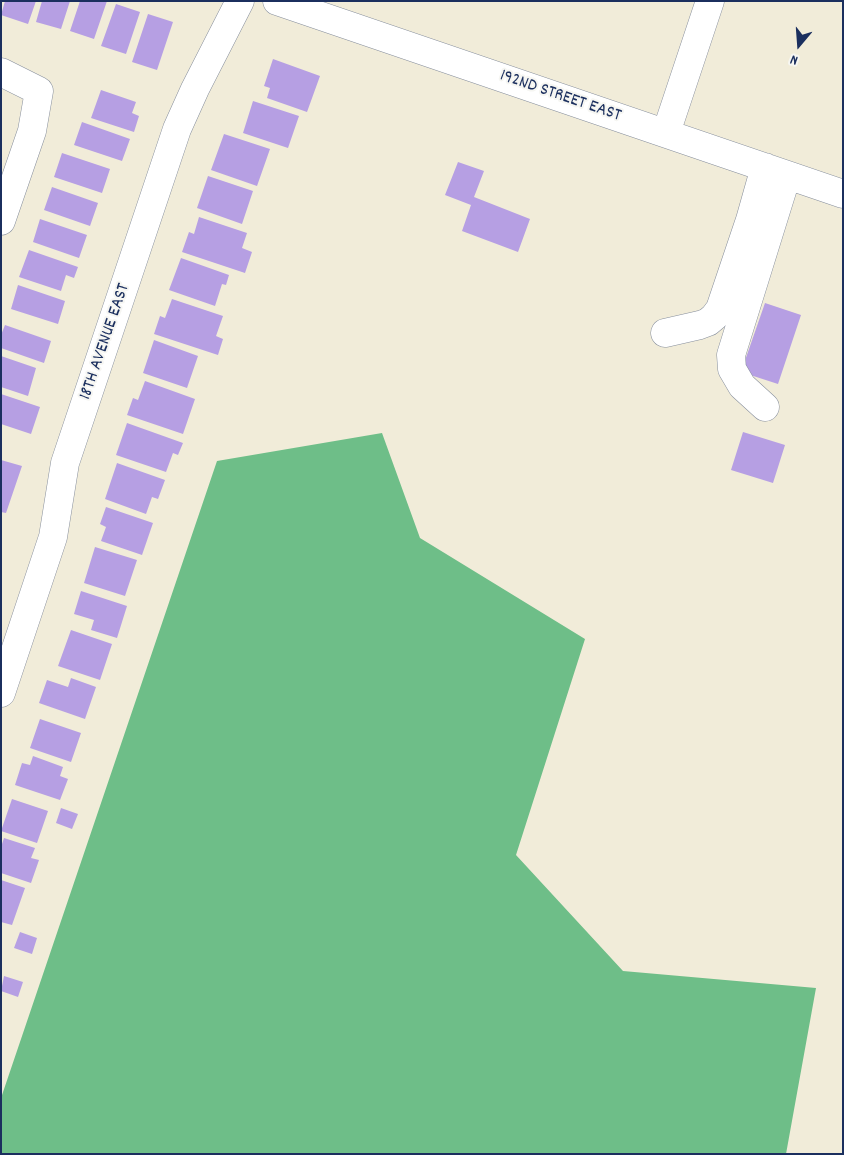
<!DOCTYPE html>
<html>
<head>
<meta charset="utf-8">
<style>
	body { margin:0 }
	#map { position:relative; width:844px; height:1155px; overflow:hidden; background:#f1ecd9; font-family:Dekko,sans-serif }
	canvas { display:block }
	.frame { position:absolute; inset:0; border:2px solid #1b2f5e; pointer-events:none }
	.north { position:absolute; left:774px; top:20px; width:50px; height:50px; -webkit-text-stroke:4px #f6f6f2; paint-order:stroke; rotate:198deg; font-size:14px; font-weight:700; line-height:20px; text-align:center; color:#1b2f5e }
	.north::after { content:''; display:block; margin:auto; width:18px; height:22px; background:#1b2f5e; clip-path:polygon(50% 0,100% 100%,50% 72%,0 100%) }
</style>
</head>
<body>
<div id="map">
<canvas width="844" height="1155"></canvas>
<div class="frame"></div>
<div class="north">N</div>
</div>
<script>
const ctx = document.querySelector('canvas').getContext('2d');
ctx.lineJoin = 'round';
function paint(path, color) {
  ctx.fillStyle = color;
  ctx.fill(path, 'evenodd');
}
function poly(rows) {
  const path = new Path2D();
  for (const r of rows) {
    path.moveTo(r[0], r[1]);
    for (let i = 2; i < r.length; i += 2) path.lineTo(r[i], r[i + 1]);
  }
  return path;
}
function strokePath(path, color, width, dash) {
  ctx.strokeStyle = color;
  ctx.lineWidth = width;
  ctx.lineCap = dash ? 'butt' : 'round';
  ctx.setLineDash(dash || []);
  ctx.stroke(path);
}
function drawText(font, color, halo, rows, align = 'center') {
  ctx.font = font + ' Dekko,sans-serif';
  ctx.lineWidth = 4;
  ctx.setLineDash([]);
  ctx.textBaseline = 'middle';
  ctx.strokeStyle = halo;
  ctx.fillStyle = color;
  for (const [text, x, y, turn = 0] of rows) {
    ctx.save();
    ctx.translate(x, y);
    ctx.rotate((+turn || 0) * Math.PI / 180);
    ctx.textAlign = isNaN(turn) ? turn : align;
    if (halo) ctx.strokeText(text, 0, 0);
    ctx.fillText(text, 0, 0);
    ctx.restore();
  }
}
paint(poly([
	[382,433,420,538,585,639,516,855,623,971,816,988,786,1154,1,1154,1,1098,217,461]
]), '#6ebe88');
paint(poly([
	[5,1,36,1,28,24,1,15],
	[42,1,70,1,61,29,36,22],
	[80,1,107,1,94,39,70,31],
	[116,4,140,12,126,54,101,46],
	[148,14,173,22,157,70,132,62],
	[273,59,320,76,307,112,267,98,270,88,264,86],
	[101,90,136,102,132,113,139,116,134,132,91,118],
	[253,101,299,116,288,148,243,133],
	[82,122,130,139,122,161,74,145],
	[224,134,270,149,257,186,211,170],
	[62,153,110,169,102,193,54,177],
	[458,162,484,171,474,197,530,219,518,252,462,231,471,205,445,195],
	[208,176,253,191,242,224,197,208],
	[52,187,98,203,90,226,44,210],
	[199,217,247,233,242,248,252,252,245,273,182,252,189,232,194,234],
	[40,219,87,235,79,258,33,242],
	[29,250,78,267,74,278,66,275,61,291,19,277],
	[181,258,229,275,226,285,222,284,215,306,169,290],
	[18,285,65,301,58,324,11,309],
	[172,299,223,316,216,336,223,339,218,355,154,334,160,316,165,318],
	[765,303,801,315,778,384,741,372],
	[5,325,51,341,44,363,1,348,1,335],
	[154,340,198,356,187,388,143,373],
	[1,356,36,368,28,396,1,387],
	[145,381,195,399,183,434,127,415,133,398,138,400],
	[1,394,40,407,31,434,1,424],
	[127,423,183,443,178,455,173,453,166,472,116,455],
	[743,432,785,445,773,483,731,470],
	[1,460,22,466,6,513,1,512],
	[117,463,165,480,158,499,152,497,146,514,105,499],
	[106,507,153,523,142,555,101,541,106,527,100,524],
	[95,547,137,560,125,596,84,583],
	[81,591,127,606,117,638,91,630,94,620,74,614],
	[71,630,112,644,100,680,58,666],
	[71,678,96,687,85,719,39,703,47,680,68,687],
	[40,719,81,733,71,762,30,748],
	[33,756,63,767,60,776,68,779,60,800,15,785,22,763,30,765],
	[12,799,48,811,37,843,1,831],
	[61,808,78,814,72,829,56,823],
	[4,838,35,848,31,858,39,860,31,883,1,873,1,847],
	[1,880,25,888,12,925,1,922],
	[20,932,37,938,32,954,14,948],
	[4,976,23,982,18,997,1,991]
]), '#b69fe3');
const minor = poly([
	[277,1,843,194],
	[1,72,39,91,32,131,1,221],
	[666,133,710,1],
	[665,333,700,325,708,322,714,317,720,309,750,220,765,167],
	[765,407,742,386,732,369,731,355,787,175],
	[1,693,53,537,65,463,177,129,195,89,240,1]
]);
strokePath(minor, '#868e9c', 29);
strokePath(minor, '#fff', 28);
drawText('18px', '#1b2f5e', '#f6f6f2', [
	["192ND STREET EAST",560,97,19],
	["18TH AVENUE EAST",106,342,-71]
]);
</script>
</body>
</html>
